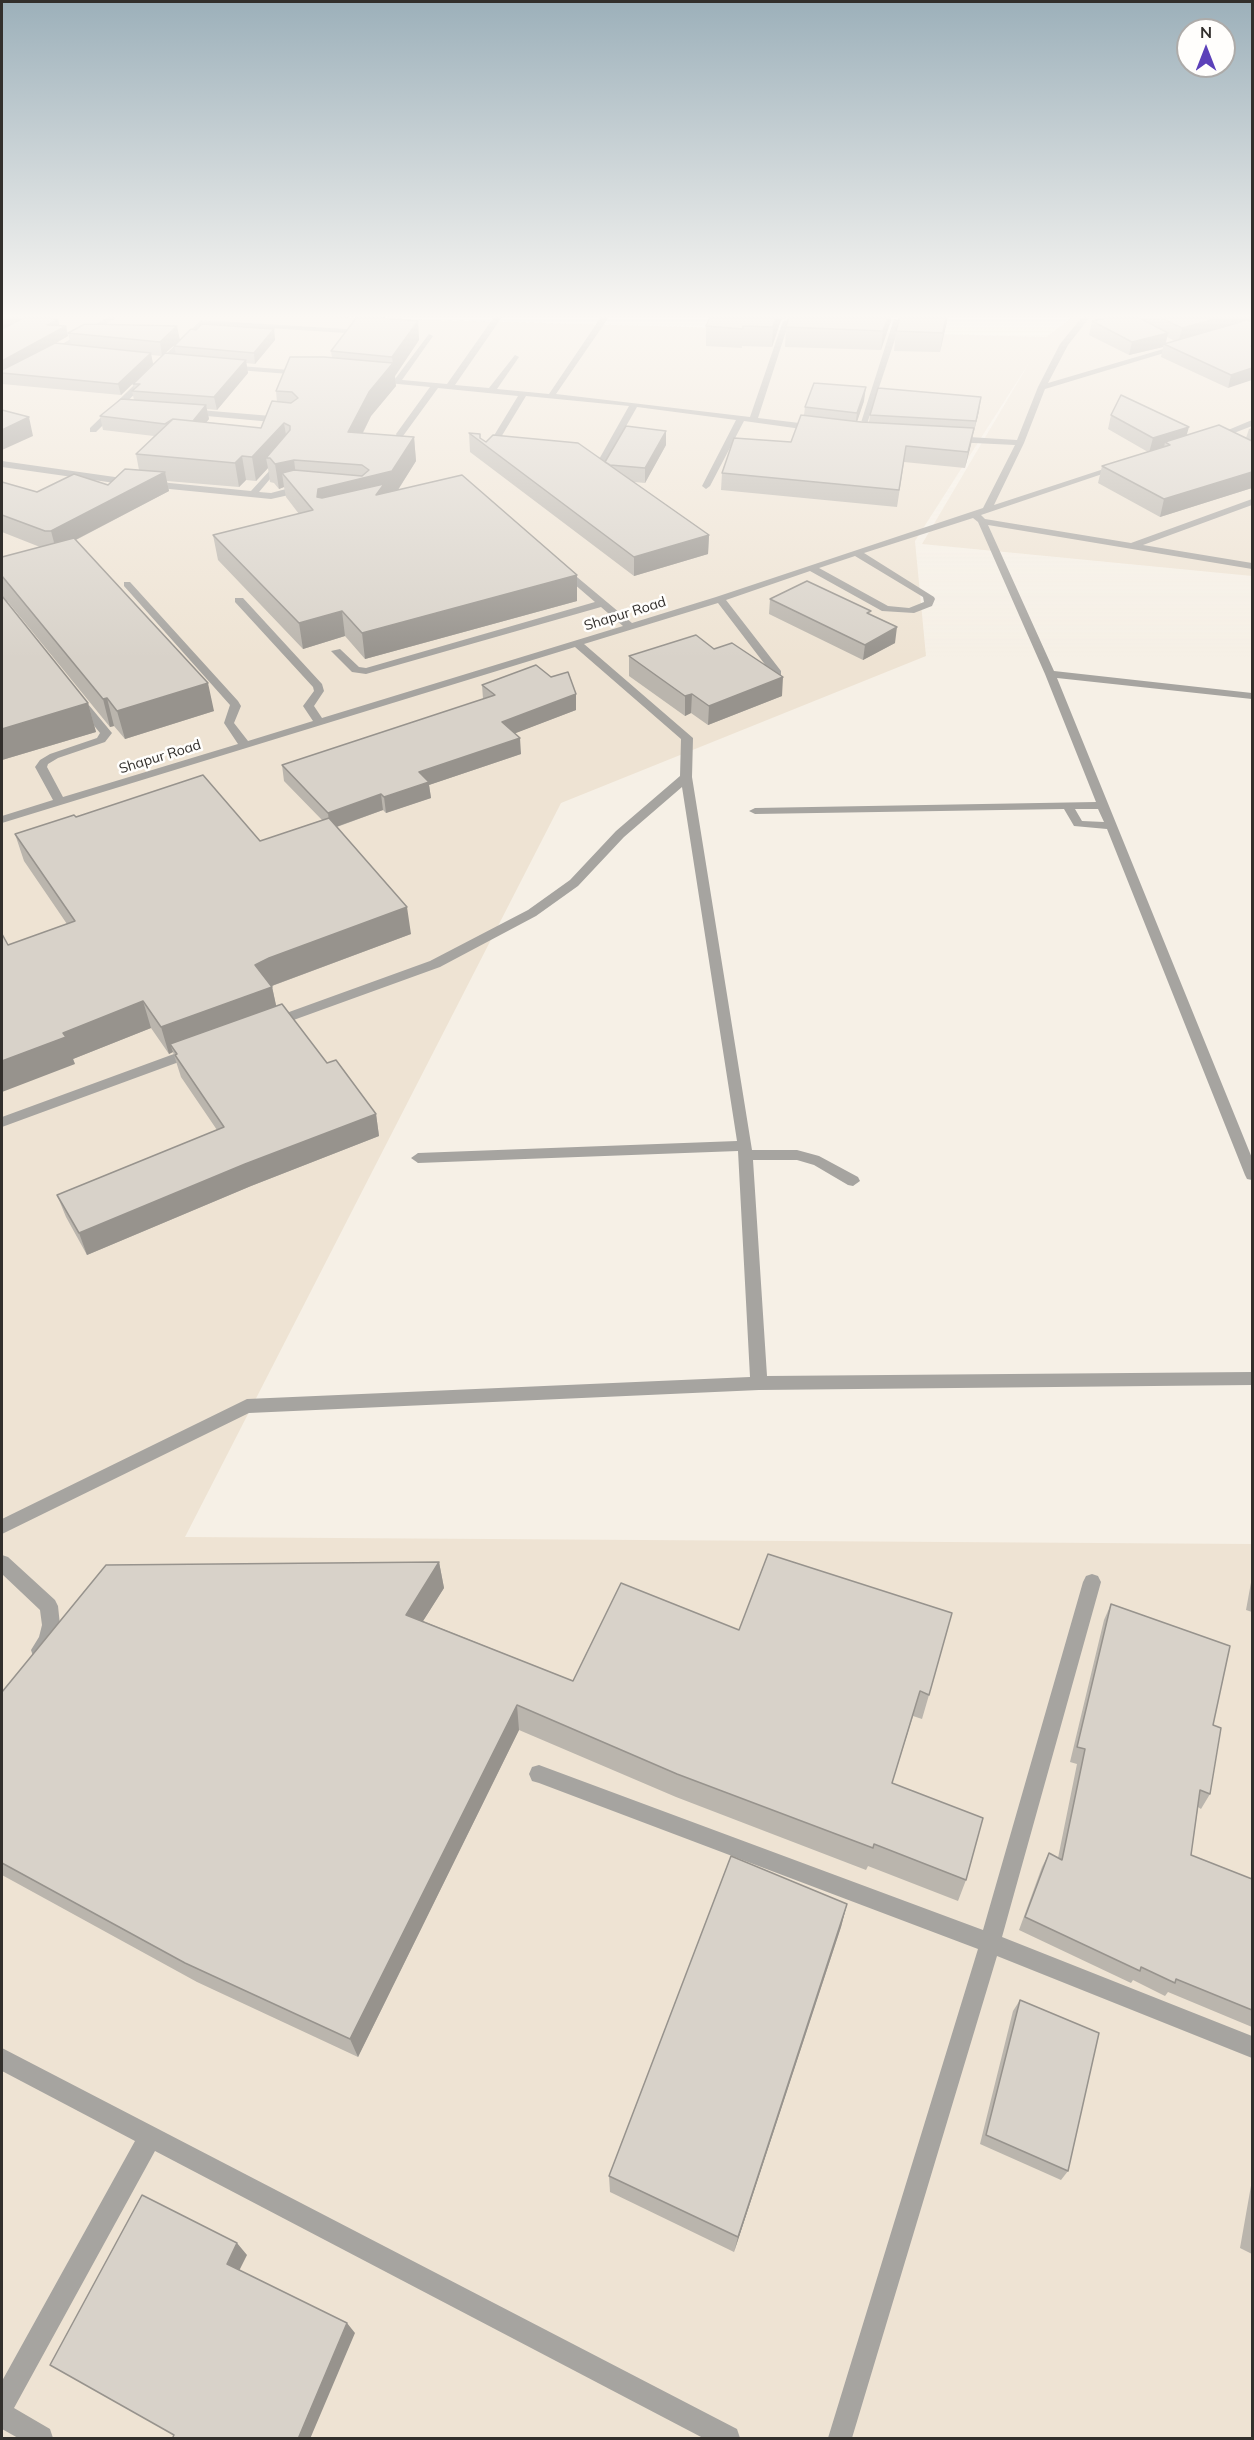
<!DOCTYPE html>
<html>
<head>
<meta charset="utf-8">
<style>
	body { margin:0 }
	#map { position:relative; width:1254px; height:2440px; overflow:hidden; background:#f6f0e6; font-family:Mulish,sans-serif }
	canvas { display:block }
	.frame { position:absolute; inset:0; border:3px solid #322f2c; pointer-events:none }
	.north { position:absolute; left:1176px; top:18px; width:60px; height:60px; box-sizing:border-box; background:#fffefc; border:2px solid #adaba9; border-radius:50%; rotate:0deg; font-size:16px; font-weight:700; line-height:24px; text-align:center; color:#322f2c }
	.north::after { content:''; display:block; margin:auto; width:21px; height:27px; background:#5c41b9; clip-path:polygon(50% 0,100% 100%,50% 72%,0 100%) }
</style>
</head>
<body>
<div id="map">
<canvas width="1254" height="2440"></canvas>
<div class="frame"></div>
<div class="north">N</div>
</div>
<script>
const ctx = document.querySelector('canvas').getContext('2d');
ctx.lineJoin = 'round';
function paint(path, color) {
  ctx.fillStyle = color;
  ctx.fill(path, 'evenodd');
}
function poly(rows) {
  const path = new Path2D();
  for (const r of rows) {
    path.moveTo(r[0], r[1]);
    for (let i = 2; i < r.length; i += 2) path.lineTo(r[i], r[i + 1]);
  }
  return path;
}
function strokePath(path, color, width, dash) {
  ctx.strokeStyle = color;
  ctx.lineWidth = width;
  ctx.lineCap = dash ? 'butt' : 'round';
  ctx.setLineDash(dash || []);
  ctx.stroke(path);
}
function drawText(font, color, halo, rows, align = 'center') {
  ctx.font = font + ' Mulish,sans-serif';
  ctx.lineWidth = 5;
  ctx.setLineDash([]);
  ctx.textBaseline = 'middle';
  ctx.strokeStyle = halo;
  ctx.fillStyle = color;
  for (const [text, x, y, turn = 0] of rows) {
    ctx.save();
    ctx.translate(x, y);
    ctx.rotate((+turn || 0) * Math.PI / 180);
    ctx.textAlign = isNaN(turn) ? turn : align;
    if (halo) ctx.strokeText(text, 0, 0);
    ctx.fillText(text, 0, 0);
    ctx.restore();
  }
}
paint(poly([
	[2,317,327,317,1046,337,1073,317,1252,317,1252,576,922,544,1029,363,915,541,926,656,561,803,185,1537,1252,1544,1252,2438,2,2438]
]), '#eee3d3');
paint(poly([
	[108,317,118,317,59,352,52,350,108,317],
	[494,317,502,317,455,385,489,388,515,355,519,357,497,389,549,394,601,317,609,317,556,394,750,417,783,321,790,319,758,418,816,425,820,428,816,431,744,421,710,486,706,489,702,486,736,420,637,407,601,470,597,473,593,470,629,406,526,396,492,452,488,455,484,452,518,396,438,388,403,436,397,436,396,434,430,387,377,382,374,382,374,378,395,379,429,334,433,336,402,380,447,384,494,317],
	[1082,317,1090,317,1068,345,1048,383,1177,345,1184,347,1045,389,1024,443,994,505,1116,465,1123,467,981,515,985,519,1131,543,1252,499,1252,505,1143,545,1252,563,1252,569,988,525,1054,671,1252,693,1252,699,1057,678,1252,1158,1252,1180,1247,1179,1245,1175,1107,829,1074,826,1064,809,755,814,749,811,755,808,1096,802,1045,674,978,522,973,518,864,553,934,597,935,599,932,606,914,613,882,611,810,571,726,600,781,671,781,675,773,675,718,603,584,644,693,738,692,777,752,1150,797,1150,819,1156,858,1177,860,1181,853,1186,848,1185,814,1165,797,1160,753,1160,767,1376,1252,1372,1252,1385,759,1390,249,1413,2,1534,2,1519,247,1399,750,1377,738,1151,418,1163,411,1158,418,1153,737,1141,682,787,624,837,578,886,536,916,440,967,277,1026,267,1026,265,1023,267,1020,430,961,528,910,570,880,616,831,680,776,681,739,575,647,2,823,2,816,53,800,35,767,40,760,50,754,97,738,100,733,75,702,75,698,83,698,112,733,105,742,58,758,48,764,47,767,63,797,238,744,224,723,230,705,124,586,124,582,130,582,238,701,241,706,234,723,248,741,313,721,303,706,314,691,313,687,235,602,235,598,243,598,322,684,324,691,314,706,322,718,623,626,601,607,366,674,352,672,331,651,340,649,359,667,366,668,595,602,559,571,559,567,565,567,632,623,716,597,983,508,1015,445,953,442,949,439,953,436,1017,440,1038,387,1060,344,1082,317],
	[855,556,923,597,924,602,909,608,888,606,819,568,855,556],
	[1075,809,1098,809,1104,822,1082,821,1075,809],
	[894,319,901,321,864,433,857,435,894,319],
	[201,320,346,329,350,331,346,333,206,324,96,432,90,432,90,428,201,320],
	[228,365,302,371,306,373,302,375,225,369,225,365,228,365],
	[188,409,283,417,287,420,283,423,185,414,184,412,188,409],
	[1252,420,1252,426,1216,440,1209,438,1252,420],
	[282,457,286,460,259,492,271,493,297,486,307,487,307,491,271,499,129,485,2,467,2,461,129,479,251,491,282,457],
	[193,1047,200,1052,198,1055,2,1127,2,1117,193,1047],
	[2,1555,8,1557,55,1600,58,1606,60,1625,56,1641,47,1656,40,1659,33,1656,31,1650,39,1637,42,1625,40,1610,2,1574,2,1555],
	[1092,1574,1098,1576,1101,1582,1002,1937,1252,2036,1252,2058,997,1956,852,2438,828,2438,978,1949,539,1783,532,1781,529,1774,532,1767,539,1765,983,1930,1083,1582,1086,1576,1092,1574],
	[2,2048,737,2429,740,2438,703,2438,155,2151,14,2408,50,2429,53,2438,18,2438,2,2429,2,2381,135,2141,2,2071,2,2048]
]), '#a6a4a0');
paint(poly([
	[2,317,19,317,20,320,58,320,59,325,66,326,68,336,56,343,71,345,68,333,180,340,162,356,151,355,153,364,121,395,2,384],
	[710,317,788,317,781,320,772,347,742,346,742,348,706,346,706,326],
	[788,317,891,317,881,350,785,347,786,327,789,318],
	[948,317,940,352,894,351,896,331],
	[1110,317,1252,317,1228,388,1161,357,1163,347,1129,355,1089,335,1092,321],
	[1167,337,1175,341,1166,344],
	[418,321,419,340,395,376,396,386,371,416,363,433,414,437,416,461,398,490,577,575,577,601,365,659,345,636,303,649,218,560,213,535,299,514,286,497,284,487,279,489,274,483,270,482,268,468,256,481,246,480,239,487,167,481,169,491,76,540,214,711,125,739,114,726,110,727,8,602,5,601,88,703,96,732,2,760,2,576,40,547,2,532,2,482,37,492,108,485,139,470,136,454,154,436,103,430,100,416,134,400,132,391,134,389,133,384,176,354,174,346,274,329,275,340,255,364,246,363,248,373,217,410,207,409,209,419,206,422,261,428,277,402,276,391,332,358,331,351],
	[864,401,857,421,869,422,870,415,979,411,973,435,965,468,904,462,897,507,721,490,722,473,791,442,804,415,805,407],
	[1111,415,1187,436,1246,438,1249,429,1252,428,1252,488,1160,517,1098,483,1102,466,1148,452,1108,429],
	[469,433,486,442,605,462,666,445,645,483,634,482,709,535,708,554,634,576,470,452],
	[770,599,870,614,895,643,863,660,769,614],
	[714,649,782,696,708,725,691,713,685,716,629,676,629,656],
	[482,685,576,694,576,710,515,733,521,754,429,785,431,798,386,813,383,810,337,827,411,934,272,986,276,1006,327,1063,376,1114,379,1136,251,1186,87,1255,66,1217,57,1195,217,1130,181,1077,173,1052,169,1054,151,1028,73,1059,75,1064,8,945,67,924,24,861,15,834,76,817,260,841,322,820,284,781,282,765,483,699],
	[439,1562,444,1588,423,1621,573,1681,739,1630,929,1695,922,1719,913,1716,892,1783,966,1880,958,1901,868,1866,866,1870,676,1797,519,1730,358,2057,197,1982,2,1875,2,1692],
	[1252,1577,1252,1612,1246,1610],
	[1111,1604,1213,1725,1210,1794,1201,1809,1198,1807,1191,1855,1252,1879,1252,2027,1168,1992,1165,1996,1133,1980,1131,1983,1019,1930,1042,1867,1049,1853,1058,1858,1077,1764,1070,1762,1104,1620],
	[847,1904,841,1927,734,2252,610,2192,609,2176],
	[1020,2000,1068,2171,1061,2180,980,2144,1013,2011],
	[1252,2180,1252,2254,1240,2248]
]), '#bab5ad');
paint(poly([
	[6,317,19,317,21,322,2,332,2,319],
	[776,317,788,317,781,320,772,347,773,327],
	[888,317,891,317,891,321,881,350,883,331],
	[946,317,948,317,940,352,943,333],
	[1222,317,1252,317,1252,322,1178,343,1182,328],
	[58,320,60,329,66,326,68,336,2,374,2,361,47,325],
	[418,321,419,340,395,376,396,386,371,416,351,456,348,432,369,392,393,364,392,357],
	[177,326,180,340,162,356,160,342],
	[274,329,275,340,255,364,254,353],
	[1168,333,1165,345,1164,344,1163,347,1129,355,1132,342],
	[151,353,153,364,121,395,118,384],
	[246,360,248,373,217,410,214,397],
	[1252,368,1252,380,1228,388,1231,375],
	[866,387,864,401,855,428,857,413],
	[981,397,979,411,973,435,976,421],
	[206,405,209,419,191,441,188,426],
	[29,417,33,436,2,450,2,430],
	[284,423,288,447,270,458,266,458,268,468,256,481,252,457],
	[1189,427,1185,441,1165,442,1164,448,1149,453,1153,438],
	[974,428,971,445,965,468,968,452],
	[666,431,666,445,645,483,645,468],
	[414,437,416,461,394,496,321,514,317,497,318,489,392,471],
	[242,456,246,480,239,487,235,463],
	[294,460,297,484,282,473,284,487,279,489,275,464],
	[165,472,169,491,56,550,51,531],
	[1252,472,1252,488,1160,517,1164,499],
	[709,535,708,554,634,576,634,557],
	[577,575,577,601,365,659,362,633],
	[342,611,345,636,303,649,299,623],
	[897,627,895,643,863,660,865,645],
	[783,677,782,696,708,725,709,706],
	[208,683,214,711,125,739,117,711],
	[576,694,576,710,503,738,502,722],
	[692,694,691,713,685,716,685,696],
	[107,698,114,726,110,727,103,699],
	[88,703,96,732,2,760,2,729],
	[520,738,521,754,429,785,431,798,386,813,384,797,419,772],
	[381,794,383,810,330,829,328,813],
	[407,907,411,934,274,985,266,989,272,987,278,1014,170,1044,173,1052,169,1054,161,1027,255,965,269,958],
	[143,1001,151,1028,73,1059,75,1064,2,1092,2,1061,63,1033],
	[376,1114,379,1136,251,1186,87,1255,79,1233,245,1164],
	[439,1562,444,1588,411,1640,406,1615],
	[517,1705,519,1730,358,2057,350,2039],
	[847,1904,841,1927,734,2252,738,2237],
	[237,2243,247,2255,237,2275,227,2264],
	[347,2323,355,2333,310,2439,298,2439]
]), '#97938d');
const building = poly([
	[25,317,47,317,58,320,47,325,66,326,2,361,2,329,25,317],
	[357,317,369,317,418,321,392,357,331,351,357,317],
	[710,317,776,317,773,327,743,326,743,329,706,326,710,317],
	[789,317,888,317,883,331,786,327,789,317],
	[900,317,946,317,943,333,896,331,900,317],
	[1110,317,1138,317,1168,333,1132,342,1092,321,1110,317],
	[1159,317,1222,317,1182,328,1159,317],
	[1247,320,1252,322,1252,346,1251,346,1252,347,1252,368,1231,375,1164,344,1247,320],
	[85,324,177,326,160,342,68,333,85,324],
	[202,324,274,329,254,353,174,346,191,329,196,330,202,324],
	[55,343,151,353,118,384,2,373,2,370,55,343],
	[165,353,246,360,214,397,132,391,140,384,133,384,165,353],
	[290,357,324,357,393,363,369,392,348,432,414,437,392,471,318,489,317,497,322,498,384,484,376,495,462,475,577,575,362,633,342,611,299,623,213,535,313,510,282,473,294,470,362,476,369,470,362,465,294,460,275,464,270,458,266,458,290,430,290,426,284,423,252,457,242,456,235,463,136,454,173,419,261,428,272,401,291,403,298,398,292,392,276,391,290,357],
	[814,383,866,387,857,413,805,407,814,383],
	[878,388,981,397,976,421,870,415,878,388],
	[1121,395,1189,427,1153,438,1111,415,1121,395],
	[121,399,206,405,193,421,173,419,165,424,100,416,121,399],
	[2,410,29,417,2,430,2,410],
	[801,415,861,422,974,428,968,452,906,446,899,490,722,473,734,438,791,442,801,415],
	[1219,425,1252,441,1252,472,1164,499,1102,466,1170,445,1165,442,1219,425],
	[626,426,666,431,645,468,610,465,605,462,626,426],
	[469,433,480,434,480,438,486,442,493,435,578,443,709,535,634,557,469,433],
	[125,469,165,472,51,531,45,531,2,515,2,482,37,492,74,474,108,485,125,469],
	[74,538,208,683,117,711,107,698,103,699,2,576,2,557,74,538],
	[807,581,871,611,867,613,897,627,865,645,770,599,807,581],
	[2,596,88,703,2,729,2,596],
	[696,635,714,649,732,643,783,677,709,706,692,694,685,696,629,656,696,635],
	[536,665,551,677,568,672,576,694,502,722,520,738,419,772,429,782,384,797,381,794,328,813,282,765,495,695,482,685,536,665],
	[203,775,260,841,329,818,407,907,269,958,255,965,272,987,161,1027,143,1001,63,1033,66,1037,2,1061,2,934,8,945,75,921,15,834,74,815,76,817,203,775],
	[282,1004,327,1063,336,1060,376,1114,245,1164,79,1233,57,1195,224,1127,175,1055,177,1054,170,1044,282,1004],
	[768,1554,952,1613,929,1695,920,1691,892,1783,983,1818,966,1880,874,1844,873,1848,677,1774,517,1705,350,2039,185,1963,2,1863,2,1692,106,1565,439,1562,406,1615,573,1681,621,1583,739,1630,768,1554],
	[1111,1604,1230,1646,1213,1725,1221,1728,1210,1794,1200,1790,1191,1855,1252,1879,1252,2010,1176,1979,1175,1983,1141,1967,1140,1971,1025,1917,1049,1853,1062,1860,1085,1749,1077,1747,1111,1604],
	[731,1856,847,1904,738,2237,609,2176,731,1856],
	[1020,2000,1099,2033,1068,2171,986,2135,1020,2000],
	[142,2195,237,2243,227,2264,347,2323,298,2439,172,2439,174,2435,50,2365,142,2195]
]);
paint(building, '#d8d2c9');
strokePath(building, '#97938d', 1.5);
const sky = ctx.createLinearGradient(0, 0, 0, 659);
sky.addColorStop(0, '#9cb0ba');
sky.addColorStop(0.48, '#fbf8f4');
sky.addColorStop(1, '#fbf8f400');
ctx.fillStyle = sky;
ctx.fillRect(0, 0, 1254, 659);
drawText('14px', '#322f2c', '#fffefc', [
	["Shapur Road",625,614,-17],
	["Shapur Road",160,757,-17]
]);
</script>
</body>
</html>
